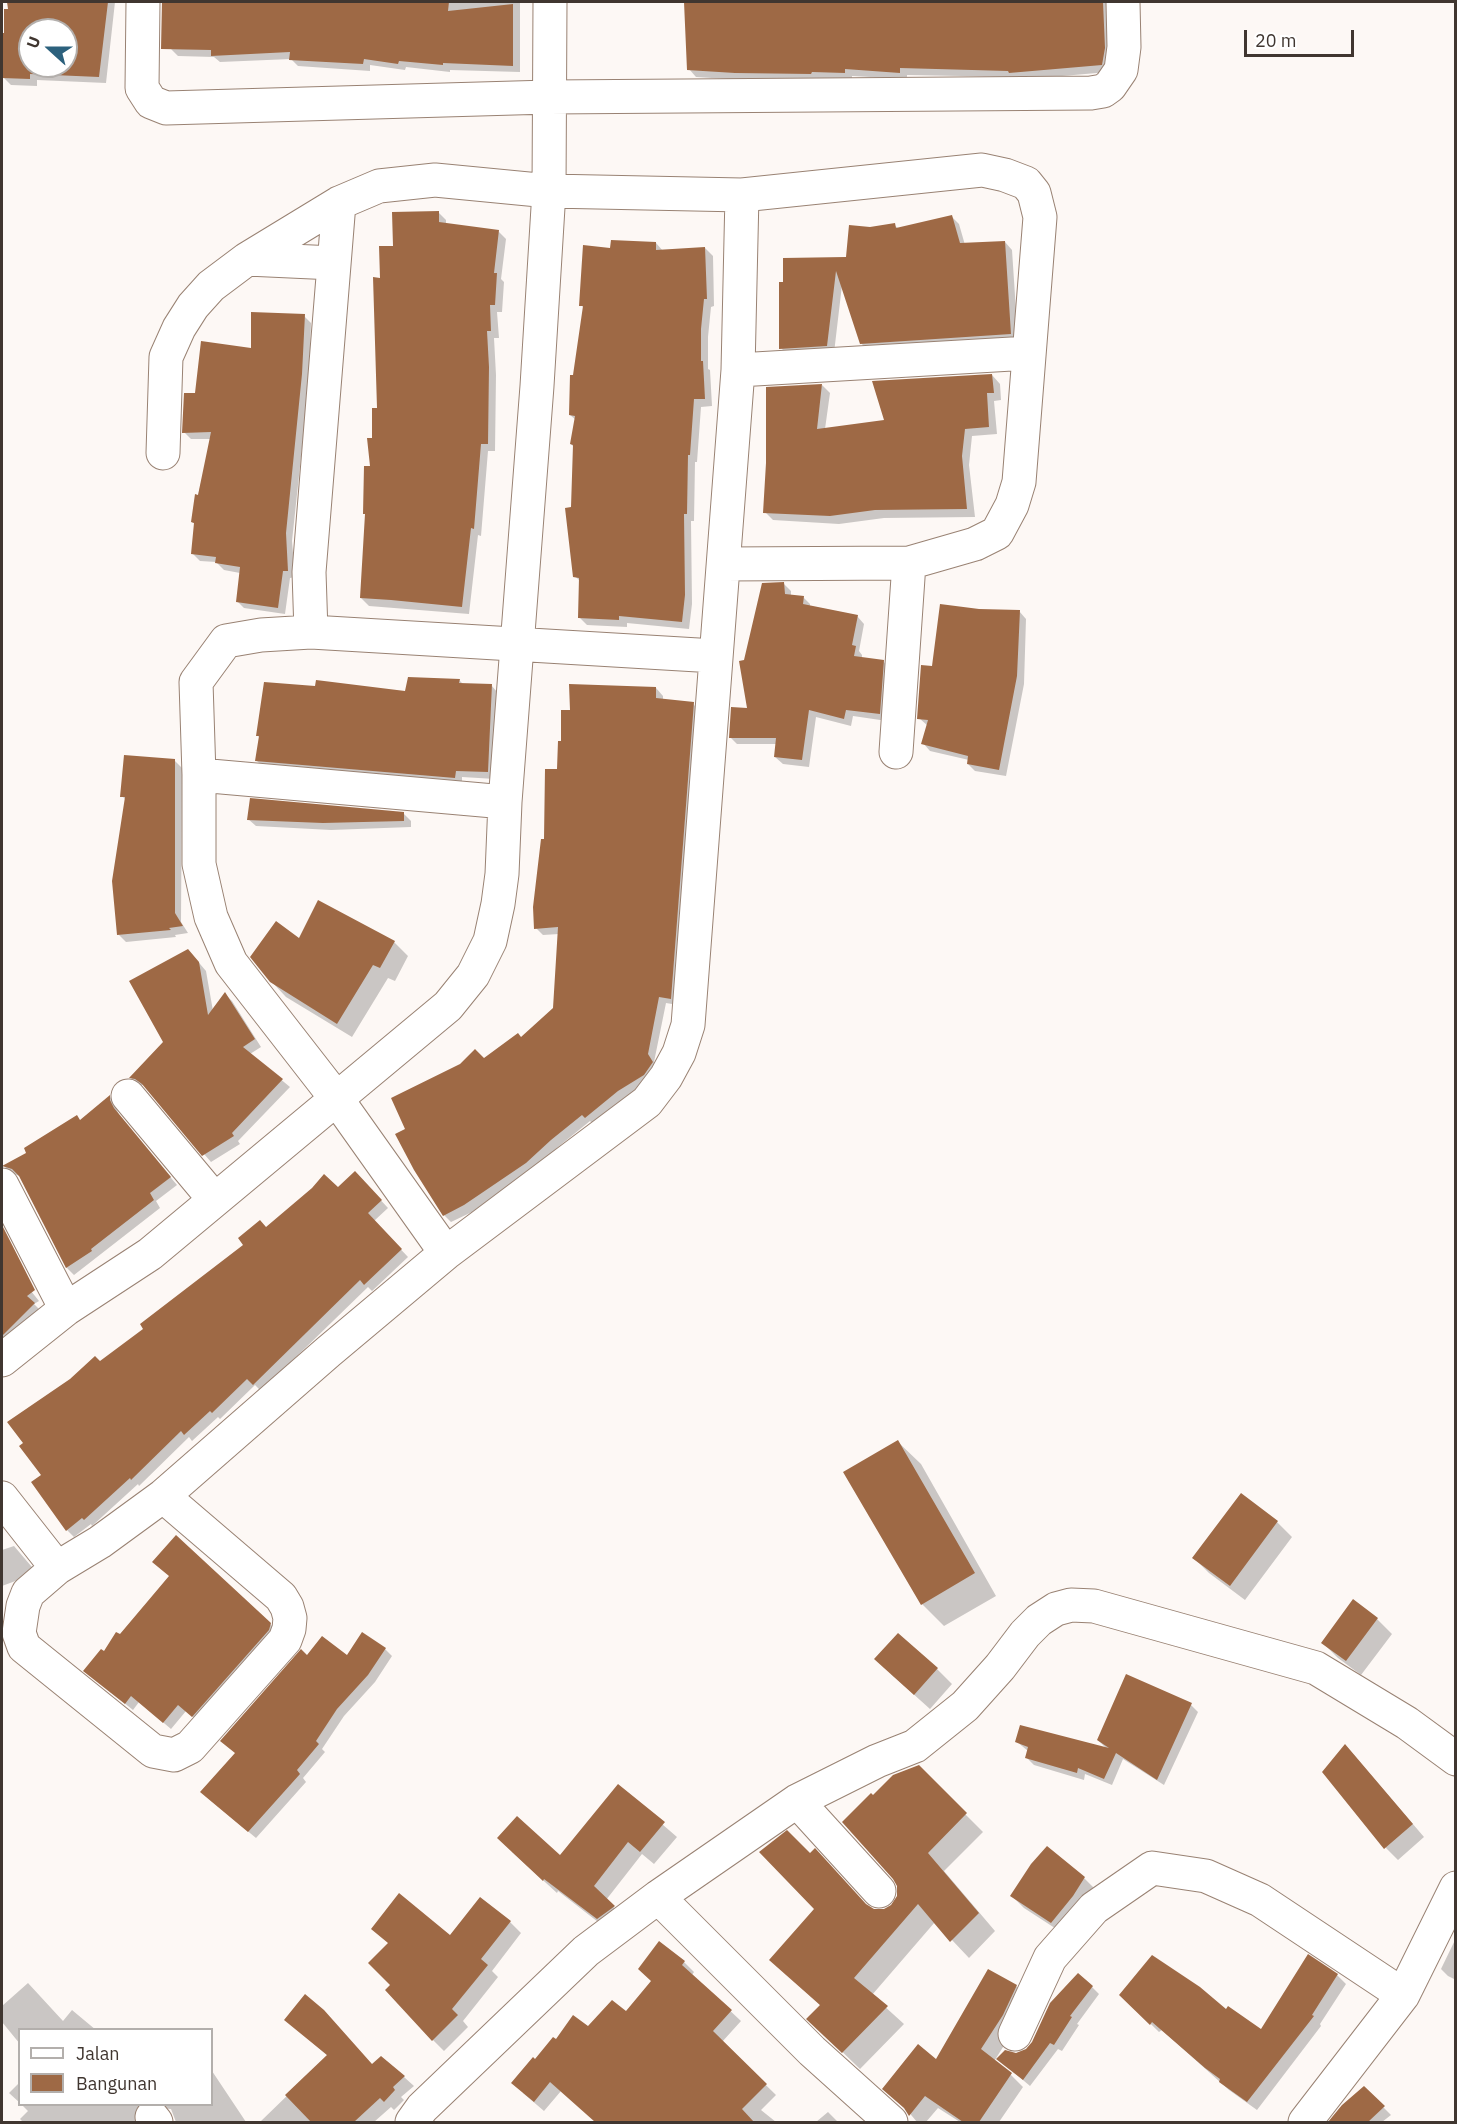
<!DOCTYPE html>
<html>
<head>
<meta charset="utf-8">
<style>
	body { margin:0 }
	#map { position:relative; width:1457px; height:2124px; overflow:hidden; background:#fdf8f5; font-family:"IBM Plex Sans",sans-serif }
	canvas { display:block }
	.frame { position:absolute; inset:0; border:3px solid #403630; pointer-events:none }
	.legend { position:absolute; left:18px; top:2028px; width:195px; height:78px; box-sizing:border-box; background:#fff; border:2px solid #b3afac; margin:0; padding:8px 10px; list-style:none; font-size:18px; color:#403630 }
	.legend li { display:flex; align-items:center; gap:12px; height:30px }
	.legend b { width:30px; border:2px solid #b3afac }
	.north { position:absolute; left:18px; top:18px; width:60px; height:60px; box-sizing:border-box; background:#fff; border:2px solid #b3afac; border-radius:50%; rotate:291deg; font-size:16px; font-weight:700; line-height:24px; text-align:center; color:#403630 }
	.north::after { content:''; display:block; margin:auto; width:21px; height:27px; background:#2c617d; clip-path:polygon(50% 0,100% 100%,50% 72%,0 100%) }
	.scale { position:absolute; left:1244px; top:30px; width:110px; height:27px; box-sizing:border-box; border:3px solid #403630; border-top:0; padding-left:8px; font-size:18px; line-height:21px; white-space:nowrap; color:#403630; -webkit-text-stroke:4px #fff; paint-order:stroke }
</style>
</head>
<body>
<div id="map">
<canvas width="1457" height="2124"></canvas>
<div class="frame"></div>
<ul class="legend">
<li><b style="height:8px;background:#fff"></b>Jalan</li>
<li><b style="height:16px;background:#9e6945"></b>Bangunan</li>
</ul>
<div class="north">U</div>
<div class="scale">20 m</div>
</div>
<script>
const ctx = document.querySelector('canvas').getContext('2d');
ctx.lineJoin = 'round';
function paint(path, color) {
  ctx.fillStyle = color;
  ctx.fill(path, 'evenodd');
}
function poly(rows) {
  const path = new Path2D();
  for (const r of rows) {
    path.moveTo(r[0], r[1]);
    for (let i = 2; i < r.length; i += 2) path.lineTo(r[i], r[i + 1]);
  }
  return path;
}
function strokePath(path, color, width, dash) {
  ctx.strokeStyle = color;
  ctx.lineWidth = width;
  ctx.lineCap = dash ? 'butt' : 'round';
  ctx.setLineDash(dash || []);
  ctx.stroke(path);
}
paint(poly([
	[9,2,115,2,106,83,37,80,37,86,11,85,4,78],
	[30,30,66,30,66,66,30,66],
	[171,2,520,2,520,72,450,70,450,72,406,67,405,70,370,65,370,71,298,66,291,59,220,62,214,57,178,56,171,49],
	[685,2,1108,2,1108,72,1017,80,1015,77,907,75,907,79,852,76,852,80,819,78,818,81,743,80,696,77,689,69],
	[438,212,446,220,446,225,498,231,506,239,501,279,504,282,502,312,497,312,499,338,494,338,496,375,495,451,488,451,481,536,478,535,469,614,369,606,361,598,366,515,364,513,379,409,381,280,395,247],
	[952,217,959,224,965,245,1005,242,1012,250,1018,341,868,351,861,343,842,285,834,353,788,355,781,348,781,284,847,258,870,229,894,225,899,229],
	[656,243,663,251,705,248,713,256,714,306,711,307,708,337,708,369,710,370,712,406,701,407,697,462,695,462,694,521,691,521,692,604,689,629,627,623,627,627,587,625,579,617,581,582,575,576,572,509,574,447,571,444,576,420,570,415,584,308,581,305,612,249],
	[304,316,311,323,309,382,292,541,295,577,290,578,285,614,244,608,237,601,240,573,224,570,216,562,200,561,192,553,195,524,192,522,211,439,191,439,184,432,197,394,253,350],
	[992,375,1000,384,1001,400,994,401,997,434,972,436,969,465,975,517,884,518,839,524,773,520,765,512,822,385,830,393,825,429,886,421],
	[784,584,791,591,791,596,803,597,810,604,810,607,857,616,864,624,859,651,862,655,862,659,883,661,890,669,887,721,853,716,851,726,816,717,809,767,783,764,775,757,777,744,737,744,730,737,749,710,746,661],
	[979,610,1019,611,1026,619,1024,684,1006,776,975,771,968,764,969,760,930,751,923,743,928,726,919,718,933,668],
	[459,680,463,684,491,685,498,693,495,779,462,777,462,784,264,768,257,761,260,738,257,735,316,688,407,693],
	[656,688,663,696,663,700,693,704,700,711,678,1005,666,1003,654,1062,659,1070,651,1082,593,1124,590,1121,558,1147,534,1170,472,1212,451,1222,444,1215,407,1129,484,1060,522,1039,555,1009,559,934,543,935,536,928,546,841,562,743,572,711],
	[174,760,182,768,181,922,188,933,175,935,176,937,126,942,118,934,126,800,122,796],
	[403,813,411,821,411,827,331,830,256,826,248,819],
	[299,940,394,942,408,956,395,981,388,978,352,1037,286,997,271,981],
	[195,958,206,971,213,1011,225,994,232,1001,261,1047,250,1054,290,1087,238,1141,240,1144,211,1162,144,1085,137,1085,131,1078,164,1042],
	[110,1097,116,1103,116,1108,120,1117,177,1185,156,1201,160,1208,74,1275,67,1268,20,1176,11,1173,5,1167,81,1121],
	[362,1180,388,1208,374,1221,408,1257,372,1291,368,1287,261,1391,255,1385,220,1419,218,1417,192,1441,189,1437,139,1486,138,1484,92,1526,91,1524,74,1537,67,1530,43,1475,100,1362,145,1329,266,1228,338,1189],
	[2,1255,39,1301,34,1304,42,1312,2,1348],
	[898,1442,921,1464,996,1596,944,1626,922,1604],
	[1241,1495,1277,1522,1292,1537,1245,1600,1209,1573,1194,1558],
	[14,1546,37,1573,2,1586,2,1550],
	[170,1577,270,1624,277,1631,200,1723,186,1711,171,1729,139,1702,133,1710,93,1678,104,1653],
	[1377,1619,1392,1634,1361,1675,1338,1658,1323,1643],
	[385,1649,392,1656,375,1682,344,1716,322,1749,325,1752,303,1778,306,1782,256,1838,209,1799,236,1754,307,1657,347,1657],
	[937,1669,952,1684,930,1709,891,1674],
	[1191,1705,1198,1712,1164,1785,1123,1759,1112,1785,1085,1774,1084,1780,1034,1765,1027,1758,1028,1751,1016,1741,1108,1750,1098,1740],
	[1346,1746,1424,1837,1398,1860,1386,1848],
	[918,1767,983,1832,944,1871,995,1931,969,1958,935,1922,872,1995,904,2024,860,2069,826,2036,821,2006,771,1960,868,1907,873,1910,884,1911,892,1906,898,1897,899,1886,873,1797],
	[618,1786,677,1837,654,1864,642,1854,606,1900,627,1920,611,1932,558,1891,557,1893,512,1852,560,1857],
	[1084,1878,1096,1890,1064,1934,1024,1908,1012,1896],
	[510,1922,521,1933,492,1971,498,1977,463,2021,468,2027,444,2051,433,2040,450,1937],
	[1456,1938,1456,1980,1448,1976,1441,1969],
	[660,1943,684,1962,694,1972,692,1975,741,2021,722,2042,776,2095,761,2110,776,2122,625,2122,620,2116,614,2122,596,2122,561,2091,544,2111,523,2093,536,2061,556,2041,626,2013,653,1982],
	[1337,1975,1346,1984,1320,2024,1321,2026,1257,2110,1229,2090,1162,2030,1159,2032,1121,1995,1227,2011,1262,2031],
	[28,1983,63,2021,72,2010,96,2030,20,2030,20,2044,2,2022,2,2006],
	[1016,1986,1028,1999,1015,2028,993,2063,1011,2075,1023,2087,999,2122,960,2122,938,2108,926,2122,917,2122,907,2110,937,2061],
	[1092,1987,1099,1994,1077,2024,1079,2025,1062,2051,1058,2049,1030,2086,998,2059,1027,2050],
	[286,2020,373,2066,404,2077,414,2086,401,2097,404,2100,394,2110,391,2107,374,2122,260,2122,328,2056],
	[212,2071,246,2122,176,2122,171,2109,159,2108,143,2122,23,2122,20,2119,28,2111,21,2104,212,2104],
	[20,2082,20,2103,9,2093],
	[1364,2088,1391,2115,1382,2122,1330,2122,1343,2106],
	[828,2112,838,2122,816,2122]
]), '#0003');
paint(poly([
	[7,2,108,2,99,77,30,74,30,79,2,78,2,33,4,33,4,9,8,9],
	[30,30,66,30,66,66,30,66],
	[162,2,449,2,448,11,513,4,513,66,443,63,443,65,399,61,398,64,364,59,363,64,289,60,290,52,211,56,211,50,161,49],
	[684,2,1103,2,1105,48,1102,65,1009,73,1008,71,900,68,900,73,845,69,845,73,812,72,811,74,735,73,687,70],
	[439,211,439,222,499,230,494,273,497,273,495,305,490,305,491,331,487,331,489,367,488,444,481,444,474,529,471,528,462,607,391,600,360,598,365,514,363,514,364,466,370,466,367,438,372,438,372,408,377,408,373,277,380,278,379,246,393,246,392,212],
	[952,215,960,243,1005,241,1011,334,860,344,836,271,827,346,779,349,779,282,783,282,783,258,846,257,849,225,870,227,895,223,896,228],
	[611,240,656,242,656,250,705,247,707,299,704,299,701,329,701,361,703,361,705,399,694,399,690,455,688,455,687,514,684,514,685,595,682,622,619,616,619,620,578,618,579,578,573,577,565,508,571,507,573,445,570,444,575,416,569,415,570,375,573,375,583,306,579,306,583,245,610,248],
	[251,312,305,314,302,374,286,533,288,571,283,571,278,608,236,602,240,567,215,563,216,557,191,554,194,523,191,522,195,494,198,495,211,432,182,433,184,393,195,393,201,341,251,348],
	[992,374,994,393,987,393,989,427,965,429,962,456,967,509,875,510,830,516,763,513,766,463,766,387,822,384,817,429,884,420,872,381],
	[784,582,785,594,804,596,803,604,858,615,852,645,856,646,854,656,884,660,880,714,846,710,844,719,809,710,802,760,774,757,776,738,729,738,731,707,747,708,739,661,744,660,762,583],
	[940,604,979,609,1020,610,1017,676,999,770,967,764,968,756,921,744,928,720,917,719,921,665,932,666],
	[408,677,460,679,459,683,492,684,488,772,456,771,455,778,255,761,259,736,256,736,264,682,315,686,316,680,405,691],
	[569,684,656,687,656,698,694,702,671,999,659,997,648,1054,653,1062,644,1075,618,1091,585,1118,582,1115,551,1140,526,1163,464,1205,443,1216,414,1170,395,1134,405,1129,391,1098,460,1064,475,1049,484,1058,518,1033,521,1037,553,1008,558,927,534,929,533,907,541,839,544,839,545,769,557,769,558,741,561,741,561,710,570,710],
	[124,755,175,759,175,913,183,926,169,928,171,930,117,935,112,881,125,797,120,797],
	[250,798,404,812,404,821,323,823,247,820],
	[318,900,395,941,380,968,373,965,337,1024,270,982,250,957,276,921,299,938],
	[188,949,199,962,208,1015,225,992,255,1039,243,1047,283,1079,232,1133,234,1136,202,1156,142,1084,135,1079,129,1078,163,1042,129,981],
	[110,1095,110,1100,114,1108,171,1177,150,1193,154,1200,91,1249,92,1251,66,1268,19,1176,12,1169,2,1166,26,1153,24,1148,77,1115,80,1120],
	[355,1171,382,1200,368,1213,402,1249,364,1285,360,1280,253,1385,247,1379,212,1413,210,1411,184,1435,181,1431,131,1480,130,1478,84,1520,82,1518,66,1531,31,1482,41,1475,19,1446,23,1443,7,1422,70,1379,95,1356,100,1361,143,1329,140,1324,243,1245,238,1238,260,1220,266,1227,312,1188,324,1174,338,1187],
	[2,1225,35,1290,27,1296,35,1303,2,1336],
	[898,1440,975,1573,921,1605,843,1472],
	[1241,1493,1278,1521,1230,1586,1192,1558],
	[176,1535,271,1623,269,1630,192,1717,178,1705,163,1723,131,1696,125,1704,83,1671,101,1649,104,1651,116,1632,120,1634,169,1576,152,1562],
	[1353,1599,1378,1618,1346,1661,1321,1643],
	[362,1632,386,1648,368,1675,337,1709,316,1741,319,1744,297,1770,300,1774,248,1832,200,1792,235,1753,220,1741,301,1649,307,1655,322,1636,347,1655],
	[898,1633,938,1668,914,1695,874,1659],
	[1126,1674,1192,1703,1157,1780,1116,1753,1104,1779,1078,1768,1077,1773,1025,1758,1028,1747,1015,1742,1020,1725,1109,1748,1097,1740],
	[1345,1744,1413,1824,1384,1849,1322,1772],
	[919,1765,967,1813,928,1853,979,1913,950,1942,918,1904,854,1978,888,2006,842,2053,806,2019,820,2005,769,1960,814,1909,759,1852,787,1830,810,1853,815,1848,866,1904,874,1909,884,1909,891,1905,897,1896,897,1886,893,1879,842,1822,871,1793,873,1795,893,1775],
	[618,1784,665,1822,640,1852,628,1842,594,1886,615,1906,597,1919,544,1879,543,1881,497,1838,517,1816,560,1855],
	[1047,1846,1085,1877,1073,1896,1051,1923,1010,1896,1031,1864],
	[399,1893,450,1935,480,1897,511,1921,481,1959,488,1965,452,2009,458,2015,432,2041,385,1990,390,1985,368,1963,388,1943,371,1929],
	[659,1941,685,1961,682,1965,732,2010,713,2031,767,2084,742,2109,754,2122,595,2122,550,2082,534,2102,511,2083,533,2057,535,2059,553,2037,556,2039,573,2015,588,2026,612,2000,626,2011,651,1981,638,1969],
	[1308,1954,1338,1974,1312,2015,1314,2016,1247,2102,1219,2082,1220,2079,1205,2068,1152,2022,1150,2025,1119,1995,1152,1955,1200,1987,1226,2009,1228,2006,1261,2029],
	[988,1969,1017,1985,1003,2015,981,2049,1012,2073,979,2122,963,2122,925,2096,909,2116,904,2108,882,2089,918,2044,936,2059],
	[1078,1973,1093,1986,1070,2016,1072,2017,1054,2045,1050,2043,1023,2080,996,2059,1005,2050,1016,2053,1026,2049,1032,2042,1050,2003],
	[305,1994,324,2010,372,2064,381,2056,405,2076,393,2087,395,2090,384,2102,380,2098,354,2122,311,2122,285,2095,327,2055,284,2020],
	[1364,2086,1385,2106,1368,2122,1328,2122,1342,2105]
]), '#9e6945');
const minor = poly([
	[143,2,142,88,151,102,166,108,549,97,1091,93,1103,91,1110,86,1121,70,1124,47,1123,2],
	[339,203,309,572,311,632,715,656],
	[247,259,334,263],
	[738,370,1029,353],
	[163,453,166,357,179,328,193,306,211,286,247,259,339,203,379,186,435,180,549,191,742,195,982,170,1005,175,1026,183,1034,193,1040,217,1019,482,1012,505,997,533,975,544,909,563,724,564],
	[311,632,261,635,226,641,196,682,199,775,199,864,211,917,231,963,336,1098,446,1253],
	[896,752,909,563],
	[199,775,505,802],
	[128,1096,214,1199],
	[2,1185,66,1309],
	[2,1360,66,1309,150,1254,448,1006,473,975,490,941,498,904,502,874,505,802,537,386,549,191,550,2],
	[2,1498,57,1568,100,1542,163,1496,328,1352,446,1253,647,1102,666,1077,679,1053,688,1025,738,370,742,195],
	[57,1568,28,1593,23,1606,19,1633,24,1647,153,1751,174,1755,190,1747,285,1640,289,1629,290,1618,287,1607,281,1597,163,1496],
	[797,1801,879,1891],
	[658,1897,812,2051,891,2122],
	[1015,2034,1050,1958,1094,1908,1152,1868,1206,1876,1260,1900,1403,1995],
	[152,2117,156,2122],
	[412,2122,422,2108,586,1951,658,1897,797,1801,877,1761,915,1746,965,1706,1000,1667,1025,1634,1039,1620,1056,1609,1071,1605,1094,1606,1316,1668,1407,1723,1456,1759],
	[1305,2122,1403,1995,1456,1888]
]);
strokePath(minor, '#998273', 35);
strokePath(minor, '#fff', 33);
</script>
</body>
</html>
